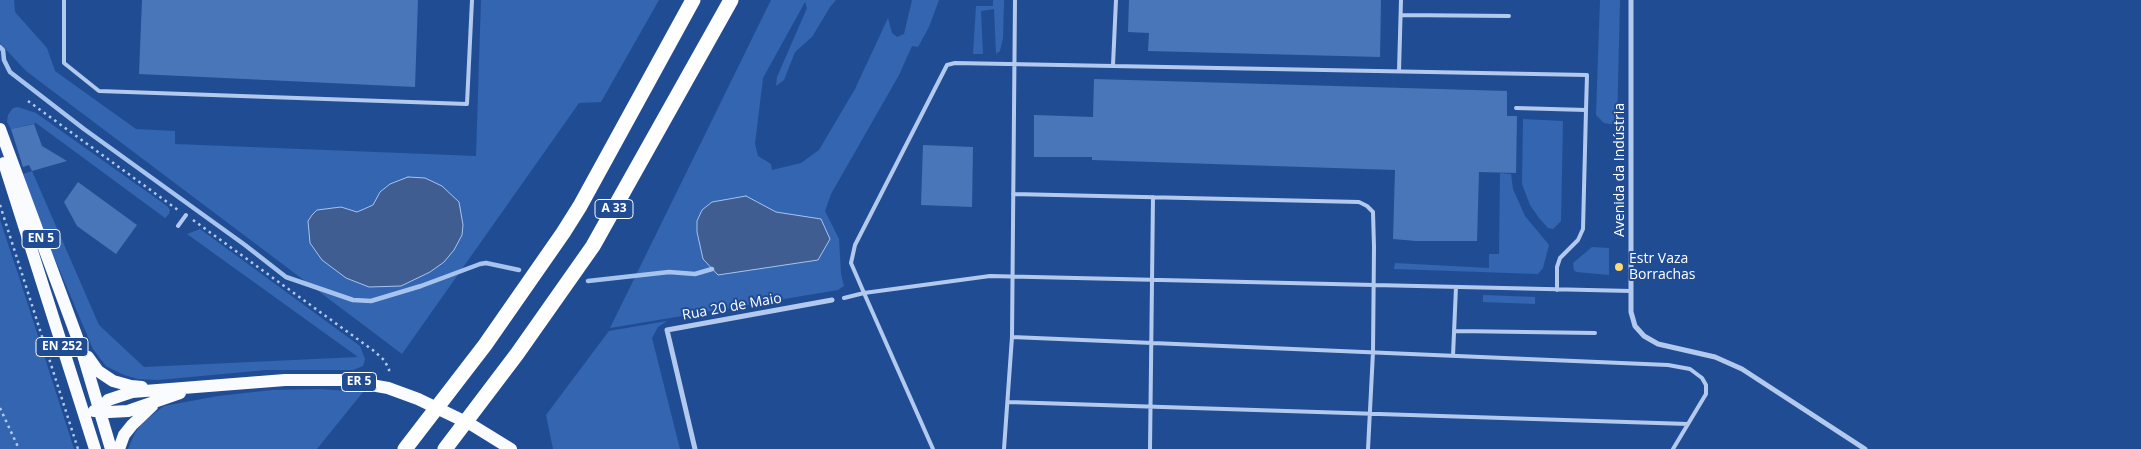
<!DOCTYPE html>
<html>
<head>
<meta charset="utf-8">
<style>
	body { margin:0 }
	canvas { display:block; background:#204c93 }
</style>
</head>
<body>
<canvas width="2141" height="449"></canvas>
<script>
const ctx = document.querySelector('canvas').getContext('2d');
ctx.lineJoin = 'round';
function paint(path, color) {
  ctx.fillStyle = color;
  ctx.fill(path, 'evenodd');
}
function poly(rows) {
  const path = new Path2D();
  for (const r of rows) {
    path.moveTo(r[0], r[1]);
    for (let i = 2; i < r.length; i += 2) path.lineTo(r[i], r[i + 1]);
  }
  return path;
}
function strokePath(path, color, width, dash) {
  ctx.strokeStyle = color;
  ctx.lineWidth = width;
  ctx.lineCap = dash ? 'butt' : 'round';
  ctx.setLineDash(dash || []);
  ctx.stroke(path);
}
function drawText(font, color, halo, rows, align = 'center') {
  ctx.font = font + ' "Open Sans",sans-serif';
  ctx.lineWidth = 4;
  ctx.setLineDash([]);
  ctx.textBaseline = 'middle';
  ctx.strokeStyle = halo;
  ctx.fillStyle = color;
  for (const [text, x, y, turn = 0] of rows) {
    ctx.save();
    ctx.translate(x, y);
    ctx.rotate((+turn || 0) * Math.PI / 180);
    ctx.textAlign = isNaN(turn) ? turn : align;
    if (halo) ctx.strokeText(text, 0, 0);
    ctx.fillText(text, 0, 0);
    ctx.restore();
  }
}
paint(poly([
	[0,0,14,0,15,12,47,48,55,71,136,129,175,131,175,144,476,156,481,0,659,0,601,102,579,103,402,354,26,71,0,43],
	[771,0,836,0,830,7,812,37,795,52,784,80,776,86,777,77,807,8,805,2,763,78,755,144,758,156,771,164,772,170,801,163,819,150,855,89,888,18,892,33,897,37,904,34,912,0,939,0,929,27,918,47,912,46,899,75,831,194,825,211,839,239,841,274,844,286,838,290,610,328],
	[993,0,1004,0,1003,38,1000,51,996,54,994,9,981,11,983,54,973,54,976,6,993,6],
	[1600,0,1620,0,1617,125,1604,123,1596,115],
	[18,107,36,113,167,206,170,210,169,214,165,218,36,123,11,129,7,122,8,115,13,108],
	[1523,119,1563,121,1561,221,1553,229,1548,228,1539,218,1530,205,1522,184],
	[32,171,99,325,144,367,358,357,187,234,200,229,360,346,365,359,363,366,353,370,266,370,158,380,138,379,124,375,106,366,93,349,43,231,23,174],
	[1500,173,1511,174,1513,189,1525,216,1549,245,1543,268,1538,274,1394,269,1395,263,1489,268,1489,254,1499,254],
	[0,220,21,283,74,449,0,449],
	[1592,247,1609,248,1609,275,1576,272,1574,270,1573,263],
	[1483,295,1535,297,1535,304,1483,302],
	[667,321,658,327,652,338,680,449,553,449,546,415,609,331],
	[319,389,363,392,317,449,128,449,135,433,143,422,164,406,218,396,272,390]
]), '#3465b0');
const water = poly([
	[408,177,425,178,442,186,459,202,463,225,462,235,454,250,444,262,430,272,401,286,369,287,346,278,322,260,310,243,308,221,312,215,317,210,341,207,357,212,364,209,373,205,380,192,390,184,408,177],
	[746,196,776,212,821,219,830,239,818,260,718,275,703,259,697,232,697,221,702,210,712,202,746,196]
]);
paint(water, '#3f5d91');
strokePath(water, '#a7c4ef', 1);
strokePath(poly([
	[0,47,3,50,4,60,10,72,84,129,245,245,286,277,353,300,371,301,421,286,480,264,486,263,519,270],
	[588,281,669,272,695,274,712,269]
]), '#a7c4ef', 4.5);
paint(poly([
	[142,0,418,0,415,87,139,74],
	[1129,0,1381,0,1380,57,1148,51,1149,33,1128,32],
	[1094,79,1507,91,1507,116,1517,116,1516,173,1479,172,1477,241,1416,241,1393,239,1395,170,1092,160,1092,157,1034,157,1034,115,1093,117],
	[34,124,42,146,67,161,32,171,29,165,23,167,11,129],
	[923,145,973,147,972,207,921,205],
	[78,182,137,225,116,254,77,226,64,202]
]), '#4975b9');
strokePath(poly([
	[28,101,178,210],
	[0,205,78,449],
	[193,220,374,351,384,360,389,369,389,374],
	[0,408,19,449]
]), '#b3caee', 2.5, [2.5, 4]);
strokePath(poly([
	[64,0,64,63,99,91,467,104,472,0],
	[1401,15,1509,16],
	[1113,65,1116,0],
	[1399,71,1401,0],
	[1516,108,1586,110,1583,229,1578,240,1560,258,1557,267,1557,290],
	[1586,110,1587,75,955,63,947,65,855,245,851,263,864,293,990,276,1631,291],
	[1013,194,1359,202,1367,206,1373,212,1374,247,1373,352,1368,449],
	[178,226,186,215],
	[844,298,864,293,933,449],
	[1456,331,1595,333],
	[1012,337,1668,365,1690,369,1702,378,1706,385,1706,394,1673,449],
	[1453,356,1456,287],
	[1008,402,1688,424],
	[1004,449,1012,337,1015,0],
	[1150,449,1153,197]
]), '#b3caee', 4);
strokePath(poly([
	[1631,0,1631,312,1635,326,1644,336,1658,344,1715,357,1742,369,1865,449],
	[695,449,667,330,832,300]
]), '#b3caee', 5);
strokePath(poly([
	[0,129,81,348,111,449],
	[4,163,95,449],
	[88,357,98,371,113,381,131,386,142,387],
	[100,410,108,400,132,392,285,380,343,380,388,388,418,399,472,425,511,449],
	[94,411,100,410,109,412,128,411,180,393],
	[119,449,124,435,132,425,152,406]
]), '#fafbff', 12);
strokePath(poly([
	[405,449,485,345,563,233,580,206,693,0],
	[445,449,517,354,593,246,731,0]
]), '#fff', 15);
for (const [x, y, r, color] of [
	[1619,267,5,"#fadb74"]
]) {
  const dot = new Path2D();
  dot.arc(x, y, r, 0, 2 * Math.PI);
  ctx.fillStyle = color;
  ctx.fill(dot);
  strokePath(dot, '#204c93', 2);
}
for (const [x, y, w] of [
	[614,209,38],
	[41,239,38],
	[62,347,52],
	[359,382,35]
]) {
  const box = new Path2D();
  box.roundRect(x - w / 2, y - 9.5, w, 19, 4);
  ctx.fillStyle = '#204c93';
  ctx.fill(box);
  strokePath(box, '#fff', 1);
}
drawText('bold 12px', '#fff', null, [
	["A 33",614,209],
	["EN 5",41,239],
	["EN 252",62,347],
	["ER 5",359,382]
]);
drawText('14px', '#fff', '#204c93', [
	["Avenida da Indústria",1620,170,-90],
	["Rua 20 de Maio",732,307,-10]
]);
drawText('14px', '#fff', '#204c93', [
	["Estr Vaza",1629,259],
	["Borrachas",1629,275]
], 'left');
</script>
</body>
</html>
